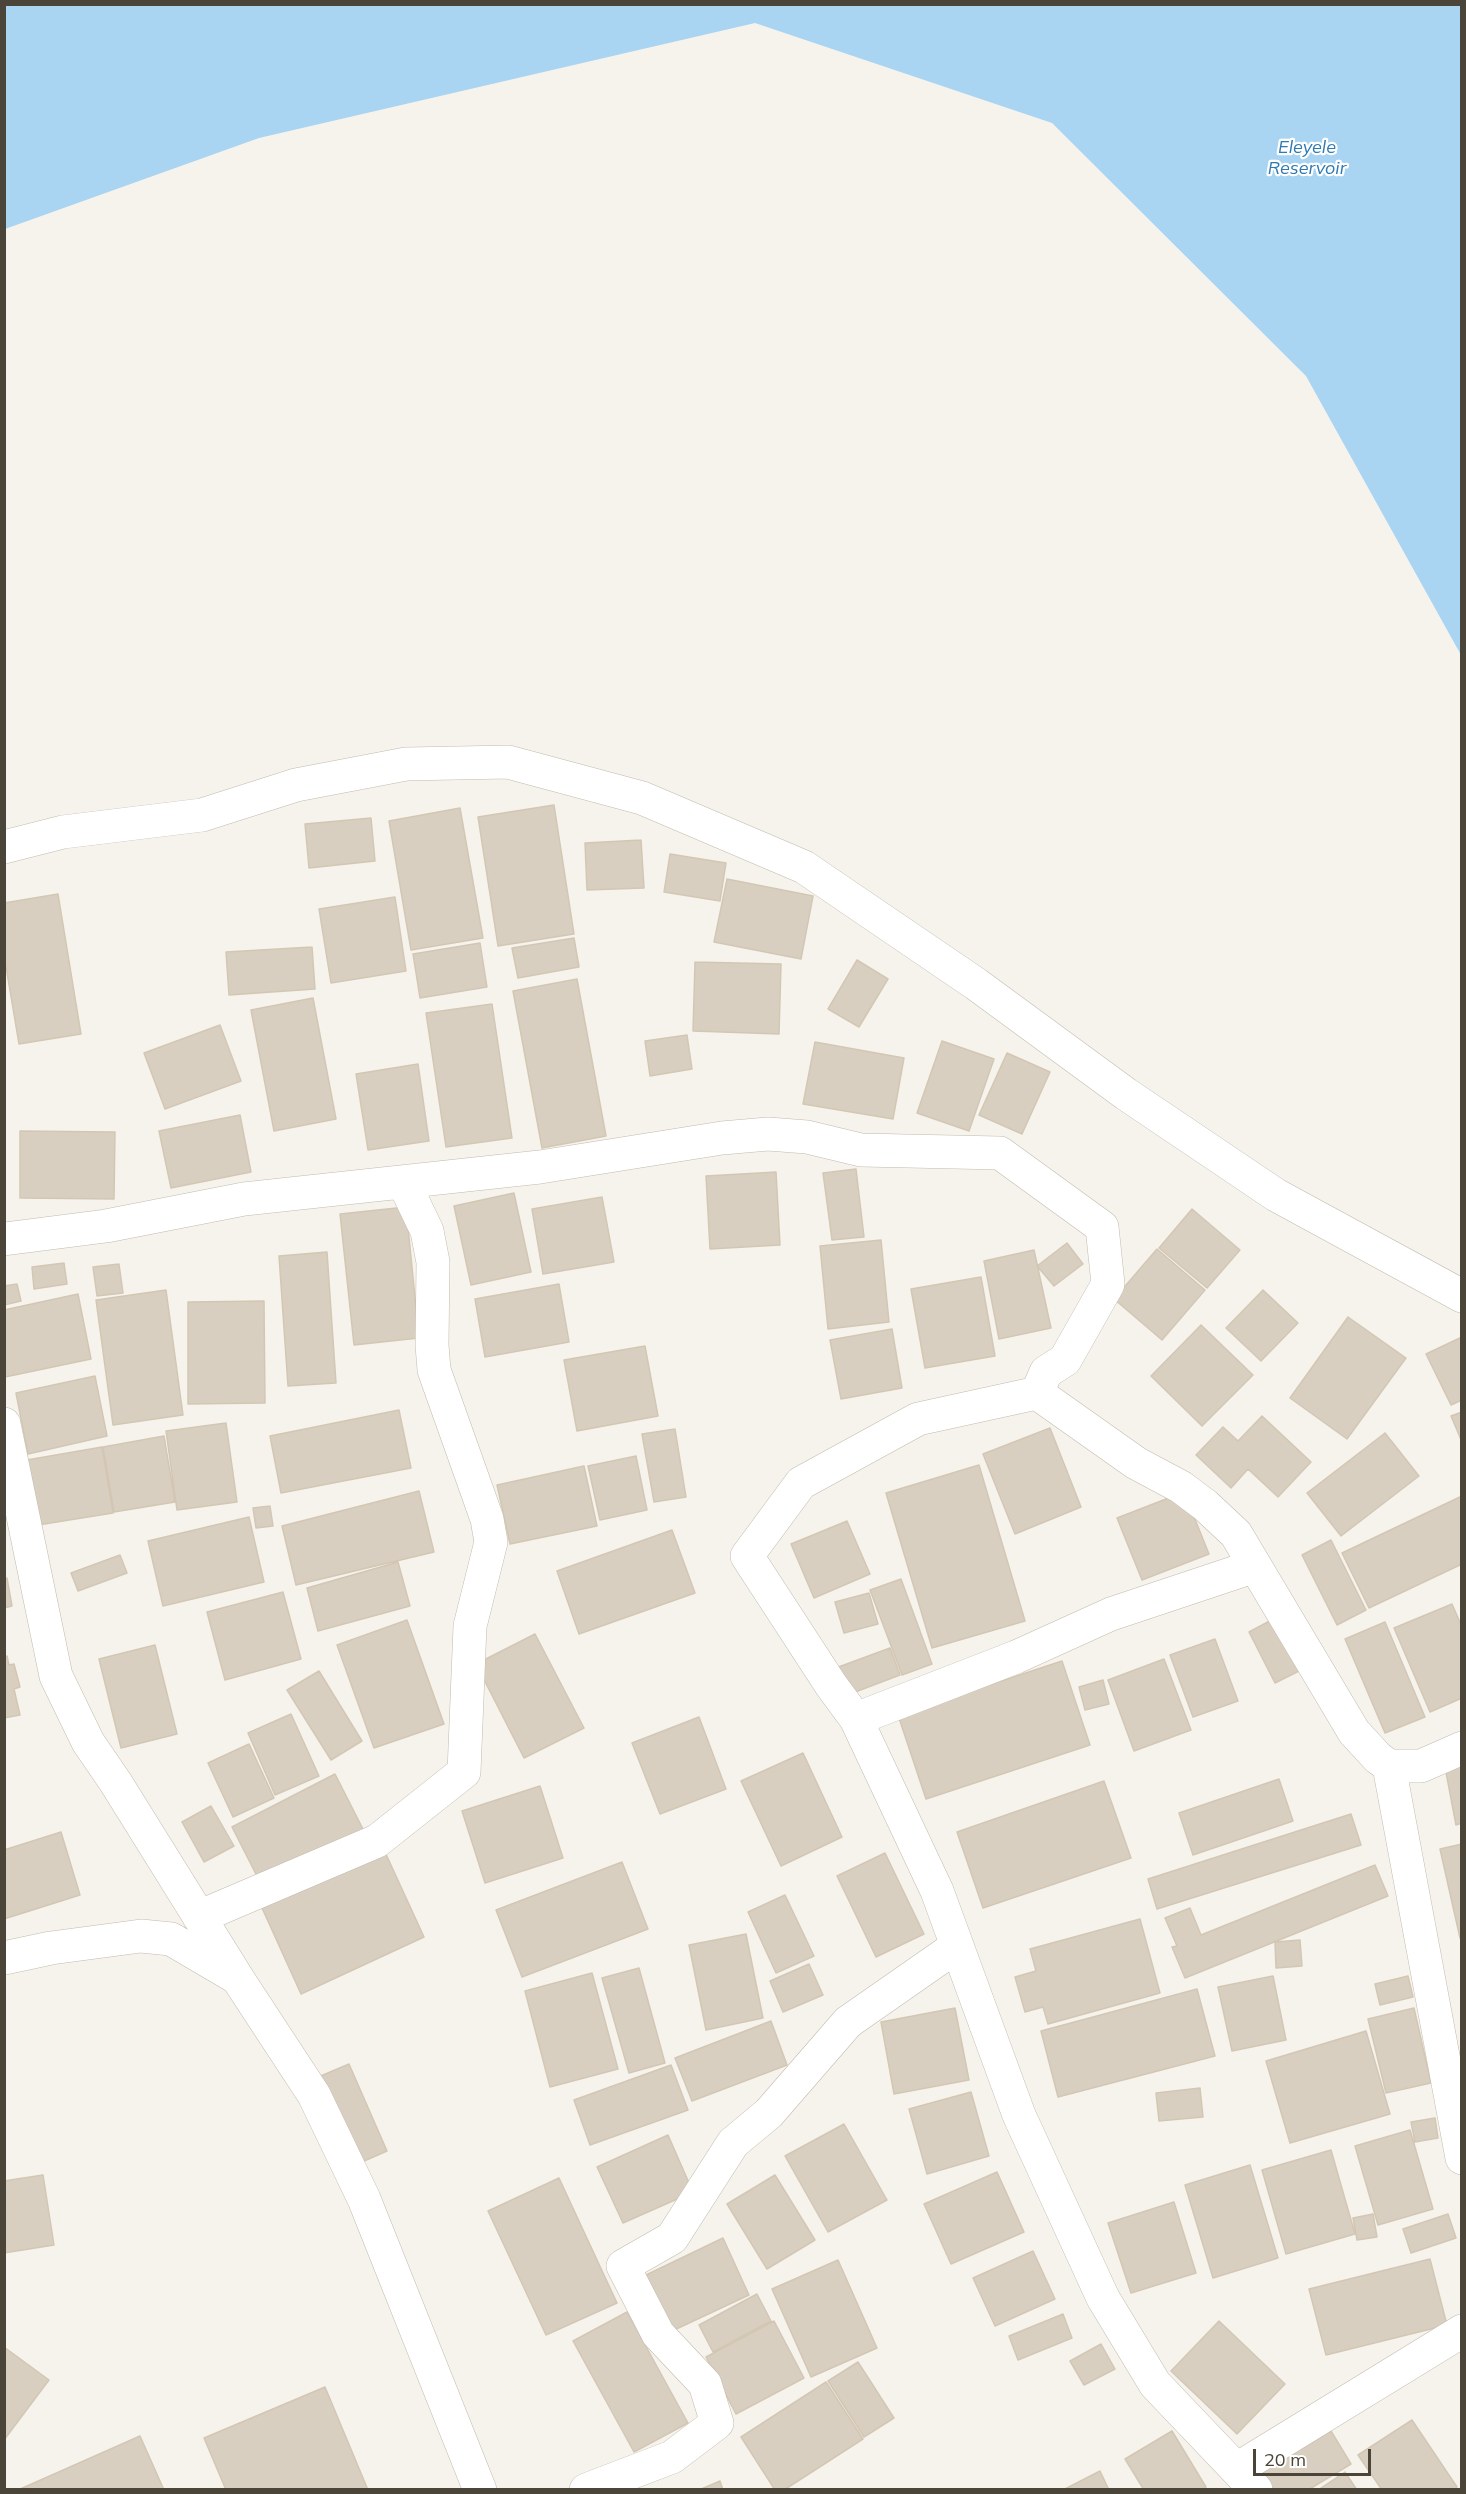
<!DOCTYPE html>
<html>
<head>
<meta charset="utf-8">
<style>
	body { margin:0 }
	#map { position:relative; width:1466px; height:2494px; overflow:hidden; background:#f6f3ec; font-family:Mulish,sans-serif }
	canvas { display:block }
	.frame { position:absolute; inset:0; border:6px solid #4b4439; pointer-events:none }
	.scale { position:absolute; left:1253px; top:2449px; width:118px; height:27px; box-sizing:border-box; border:3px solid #4b4439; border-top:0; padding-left:8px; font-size:18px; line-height:21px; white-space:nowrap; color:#4b4439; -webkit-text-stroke:4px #fff; paint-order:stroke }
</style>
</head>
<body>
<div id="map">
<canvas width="1466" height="2494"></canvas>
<div class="frame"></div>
<div class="scale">20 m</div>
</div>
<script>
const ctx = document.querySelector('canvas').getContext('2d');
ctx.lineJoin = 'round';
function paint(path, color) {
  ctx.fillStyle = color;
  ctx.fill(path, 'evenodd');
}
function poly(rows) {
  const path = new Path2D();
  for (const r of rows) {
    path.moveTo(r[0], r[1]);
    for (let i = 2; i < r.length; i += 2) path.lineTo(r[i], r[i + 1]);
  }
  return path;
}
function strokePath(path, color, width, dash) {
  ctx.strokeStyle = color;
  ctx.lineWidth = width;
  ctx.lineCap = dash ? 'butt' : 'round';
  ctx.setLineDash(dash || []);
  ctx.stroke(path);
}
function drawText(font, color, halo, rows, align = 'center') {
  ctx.font = font + ' Mulish,sans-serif';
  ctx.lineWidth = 4.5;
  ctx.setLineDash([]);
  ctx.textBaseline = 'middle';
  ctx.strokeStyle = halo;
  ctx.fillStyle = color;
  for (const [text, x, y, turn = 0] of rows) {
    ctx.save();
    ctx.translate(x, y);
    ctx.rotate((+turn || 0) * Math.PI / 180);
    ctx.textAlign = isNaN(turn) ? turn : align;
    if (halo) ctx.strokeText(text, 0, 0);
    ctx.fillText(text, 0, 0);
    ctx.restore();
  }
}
paint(poly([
	[5,4,1461,5,1461,655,1306,376,1052,123,755,23,259,138,5,229]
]), '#a9d4f2');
const building = poly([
	[554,805,574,934,498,946,478,817,554,805],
	[460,808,483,938,411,950,389,821,460,808],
	[371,818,375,861,309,868,305,824,371,818],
	[641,840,644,888,587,890,585,843,641,840],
	[670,854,726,863,720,901,664,892,670,854],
	[727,879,813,896,801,959,714,942,727,879],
	[58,894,81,1034,19,1044,4,955,4,903,58,894],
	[395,897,406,971,331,983,319,909,395,897],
	[574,938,579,967,518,978,512,948,574,938],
	[480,943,487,987,420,998,413,954,480,943],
	[312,947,315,989,229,995,226,952,312,947],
	[857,960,888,979,859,1027,828,1009,857,960],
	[695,962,781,964,779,1034,693,1031,695,962],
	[577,979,606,1136,542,1148,513,991,577,979],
	[313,998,336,1119,274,1131,251,1010,313,998],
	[492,1004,512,1138,446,1147,426,1013,492,1004],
	[220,1025,241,1081,165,1109,144,1053,220,1025],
	[687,1035,692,1069,650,1076,645,1041,687,1035],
	[942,1041,994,1059,969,1131,917,1113,942,1041],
	[815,1042,904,1058,893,1119,803,1104,815,1042],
	[1007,1053,1050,1072,1022,1134,979,1115,1007,1053],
	[418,1064,429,1141,368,1150,356,1074,418,1064],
	[240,1115,251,1172,171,1188,159,1131,240,1115],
	[20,1131,115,1132,114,1199,20,1198,20,1131],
	[856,1169,864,1237,832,1240,823,1173,856,1169],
	[776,1172,780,1245,710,1249,706,1176,776,1172],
	[514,1193,531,1272,471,1285,454,1206,514,1193],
	[602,1197,614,1262,543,1274,532,1209,602,1197],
	[406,1207,419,1338,354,1345,340,1214,406,1207],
	[1192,1209,1240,1250,1207,1288,1159,1248,1192,1209],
	[881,1240,889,1322,828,1329,820,1246,881,1240],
	[1067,1243,1083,1264,1054,1286,1037,1266,1067,1243],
	[1157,1249,1205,1290,1162,1340,1114,1299,1157,1249],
	[1034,1250,1051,1328,999,1339,984,1261,1034,1250],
	[327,1252,336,1383,288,1386,279,1256,327,1252],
	[64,1263,67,1284,34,1289,32,1267,64,1263],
	[119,1264,123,1293,97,1296,93,1267,119,1264],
	[981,1277,995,1356,925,1368,911,1289,981,1277],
	[17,1284,21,1301,4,1305,4,1286,17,1284],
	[559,1284,569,1342,485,1357,475,1299,559,1284],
	[166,1290,183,1415,113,1425,96,1300,166,1290],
	[1263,1290,1298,1323,1261,1361,1226,1328,1263,1290],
	[78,1294,91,1359,5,1377,4,1310,78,1294],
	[264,1301,265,1403,188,1404,188,1302,264,1301],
	[1348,1317,1406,1358,1347,1439,1290,1398,1348,1317],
	[1201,1325,1253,1375,1202,1426,1151,1376,1201,1325],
	[892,1329,902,1388,841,1399,830,1340,892,1329],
	[1462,1337,1462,1400,1451,1405,1426,1354,1462,1337],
	[645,1346,658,1416,577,1431,564,1360,645,1346],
	[95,1376,107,1436,28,1454,16,1393,95,1376],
	[399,1410,411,1468,281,1493,270,1436,399,1410],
	[1462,1412,1462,1442,1451,1416,1462,1412],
	[1262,1416,1311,1462,1278,1497,1248,1469,1231,1488,1196,1455,1223,1427,1238,1441,1262,1416],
	[226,1423,237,1502,177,1510,166,1431,226,1423],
	[1050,1428,1081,1507,1015,1534,983,1454,1050,1428],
	[675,1429,686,1497,654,1502,642,1434,675,1429],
	[1385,1433,1419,1476,1341,1536,1307,1493,1385,1433],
	[164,1436,175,1502,114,1512,103,1447,164,1436],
	[102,1447,113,1513,38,1525,27,1460,102,1447],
	[636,1456,647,1510,600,1520,588,1466,636,1456],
	[979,1465,1025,1621,932,1648,886,1493,979,1465],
	[584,1466,597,1526,510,1544,497,1485,584,1466],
	[419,1491,434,1552,296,1585,282,1526,419,1491],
	[1184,1492,1209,1554,1142,1580,1117,1518,1184,1492],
	[1462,1496,1462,1564,1369,1608,1342,1553,1462,1496],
	[270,1506,273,1526,256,1528,253,1508,270,1506],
	[249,1517,264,1582,163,1606,148,1541,249,1517],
	[847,1521,870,1574,814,1598,791,1544,847,1521],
	[672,1530,695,1593,579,1634,557,1571,672,1530],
	[1331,1540,1366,1610,1337,1625,1302,1555,1331,1540],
	[120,1555,127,1573,78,1591,71,1573,120,1555],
	[398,1562,410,1606,318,1631,307,1588,398,1562],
	[7,1578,12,1606,4,1608,4,1579,7,1578],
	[901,1579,932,1664,902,1675,870,1590,901,1579],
	[283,1592,301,1659,225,1680,207,1612,283,1592],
	[869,1593,878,1624,844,1633,835,1602,869,1593],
	[1452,1604,1462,1627,1462,1698,1430,1712,1394,1628,1452,1604],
	[1279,1616,1305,1668,1275,1683,1249,1632,1279,1616],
	[407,1620,444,1724,374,1748,337,1645,407,1620],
	[1385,1622,1425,1717,1385,1733,1345,1639,1385,1622],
	[535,1634,584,1728,524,1758,476,1664,535,1634],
	[1215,1639,1238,1701,1193,1717,1170,1655,1215,1639],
	[155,1645,177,1734,121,1748,99,1659,155,1645],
	[890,1648,900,1675,842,1697,833,1669,890,1648],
	[7,1656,9,1665,14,1664,20,1687,14,1689,20,1715,4,1718,4,1657,7,1656],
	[1164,1659,1191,1730,1134,1751,1108,1680,1164,1659],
	[1062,1661,1090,1745,926,1799,898,1715,1062,1661],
	[319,1671,362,1741,331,1760,287,1690,319,1671],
	[1103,1680,1109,1704,1085,1710,1079,1687,1103,1680],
	[291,1714,319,1776,275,1795,248,1733,291,1714],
	[699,1717,726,1789,660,1814,632,1743,699,1717],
	[249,1744,274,1798,233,1817,208,1763,249,1744],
	[803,1753,842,1837,781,1866,741,1781,803,1753],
	[1462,1764,1462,1823,1456,1825,1445,1767,1462,1764],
	[335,1774,364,1831,261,1884,232,1827,335,1774],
	[1279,1779,1293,1821,1193,1855,1179,1813,1279,1779],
	[1104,1781,1131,1858,983,1908,957,1832,1104,1781],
	[540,1786,563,1858,485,1883,462,1811,540,1786],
	[211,1806,234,1846,204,1862,182,1822,211,1806],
	[1351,1814,1361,1845,1157,1909,1148,1879,1351,1814],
	[61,1832,80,1895,4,1919,4,1850,61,1832],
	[1462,1844,1462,1938,1460,1938,1440,1849,1462,1844],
	[385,1852,424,1937,301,1994,262,1908,385,1852],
	[885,1853,924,1934,876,1957,837,1876,885,1853],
	[622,1862,648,1929,522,1977,496,1910,622,1862],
	[1375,1865,1388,1896,1185,1978,1172,1947,1177,1946,1165,1918,1190,1908,1201,1935,1375,1865],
	[785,1895,814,1956,776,1973,748,1912,785,1895],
	[1140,1919,1160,1993,1048,2024,1043,2007,1025,2012,1015,1977,1036,1971,1030,1949,1140,1919],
	[746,1934,763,2018,706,2030,689,1945,746,1934],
	[1300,1940,1302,1966,1276,1968,1275,1942,1300,1940],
	[809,1964,823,1995,783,2012,770,1981,809,1964],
	[639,1968,665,2063,629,2073,602,1978,639,1968],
	[592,1973,618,2069,550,2087,525,1991,592,1973],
	[1273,1976,1286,2040,1232,2051,1218,1987,1273,1976],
	[1408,1976,1413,1997,1380,2005,1375,1984,1408,1976],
	[1197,1989,1215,2056,1058,2097,1041,2031,1197,1989],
	[955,2008,969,2080,894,2094,881,2022,955,2008],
	[1414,2008,1431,2083,1386,2093,1368,2019,1414,2008],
	[771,2021,787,2065,692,2101,675,2058,771,2021],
	[1366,2031,1390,2114,1290,2143,1266,2061,1366,2031],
	[349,2064,387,2151,355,2165,316,2078,349,2064],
	[671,2065,688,2110,590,2145,574,2100,671,2065],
	[1200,2088,1203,2117,1159,2121,1156,2093,1200,2088],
	[971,2092,989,2156,927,2174,909,2109,971,2092],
	[1435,2118,1438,2138,1415,2142,1411,2122,1435,2118],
	[844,2124,887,2200,828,2232,785,2156,844,2124],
	[1410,2130,1433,2209,1378,2225,1355,2146,1410,2130],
	[668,2135,693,2192,623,2223,597,2167,668,2135],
	[1331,2150,1355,2234,1286,2254,1262,2170,1331,2150],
	[1250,2165,1278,2258,1213,2278,1185,2185,1250,2165],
	[997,2172,1024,2232,951,2264,924,2204,997,2172],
	[43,2175,54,2245,4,2253,4,2181,43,2175],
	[775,2175,815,2240,767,2269,727,2204,775,2175],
	[559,2178,617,2303,546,2335,488,2211,559,2178],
	[1174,2202,1196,2273,1131,2293,1108,2223,1174,2202],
	[1373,2214,1377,2237,1357,2240,1353,2218,1373,2214],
	[1448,2214,1456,2238,1411,2253,1403,2229,1448,2214],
	[723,2238,749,2295,672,2331,646,2275,723,2238],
	[1033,2251,1055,2299,995,2326,973,2278,1033,2251],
	[1430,2259,1447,2325,1326,2355,1309,2289,1430,2259],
	[838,2260,877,2348,811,2377,772,2289,838,2260],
	[757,2294,771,2321,713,2352,699,2325,757,2294],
	[627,2312,688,2423,634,2452,573,2341,627,2312],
	[1063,2314,1072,2338,1018,2360,1009,2336,1063,2314],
	[774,2321,804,2378,736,2414,706,2357,774,2321],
	[1219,2321,1285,2384,1237,2434,1171,2371,1219,2321],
	[1101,2344,1115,2369,1084,2385,1070,2361,1101,2344],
	[4,2347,49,2380,4,2440,4,2347],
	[858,2362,894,2418,864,2437,828,2381,858,2362],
	[826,2382,863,2439,784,2490,775,2490,741,2437,826,2382],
	[325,2387,368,2490,226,2490,204,2438,325,2387],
	[1412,2420,1457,2487,1454,2490,1382,2490,1358,2455,1412,2420],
	[1172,2431,1206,2487,1202,2490,1144,2490,1125,2459,1172,2431],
	[1331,2431,1351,2464,1308,2490,1274,2490,1263,2471,1331,2431],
	[140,2436,164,2490,18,2490,140,2436],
	[1100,2471,1109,2490,1063,2490,1100,2471],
	[1345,2472,1357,2490,1318,2490,1345,2472],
	[720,2481,723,2490,699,2490,720,2481]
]);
paint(building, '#d8cfc1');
strokePath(building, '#d3c7b4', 1.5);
const minor = poly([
	[4,847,63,832,202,815,296,785,406,764,508,762,642,798,804,867,976,984,1126,1094,1276,1195,1462,1296],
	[4,1239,106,1226,244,1199,540,1167,722,1138,768,1134,807,1137,861,1150,1000,1153,1102,1227,1108,1284,1065,1360,1046,1372,1037,1393,1136,1463,1181,1487,1205,1505,1236,1534,1354,1732,1378,1758,1389,1766,1421,1766,1462,1748],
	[1037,1393,918,1419,801,1483,747,1556,831,1685,856,1719,937,1891,1019,2115,1103,2298,1155,2384,1256,2490],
	[4,1424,56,1676,88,1742,116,1783,238,1979,314,2095,364,2199,480,2490],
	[856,1719,1016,1657,1111,1614,1255,1566],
	[1389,1766,1462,2158],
	[199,1917,377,1841,464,1772,470,1626,491,1542,487,1519,434,1370,432,1345,433,1262,427,1231,404,1183],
	[4,1958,51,1948,141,1936,171,1939,234,1976],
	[1237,2469,1462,2331],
	[586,2490,672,2457,717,2423,705,2384,658,2334,623,2266,672,2238,733,2143,769,2113,848,2022,957,1946]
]);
strokePath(minor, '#c2bbae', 34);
strokePath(minor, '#fff', 33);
drawText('italic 18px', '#2e7ab2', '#fff', [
	["Eleyele",1307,148],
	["Reservoir",1307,169]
]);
</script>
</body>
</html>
